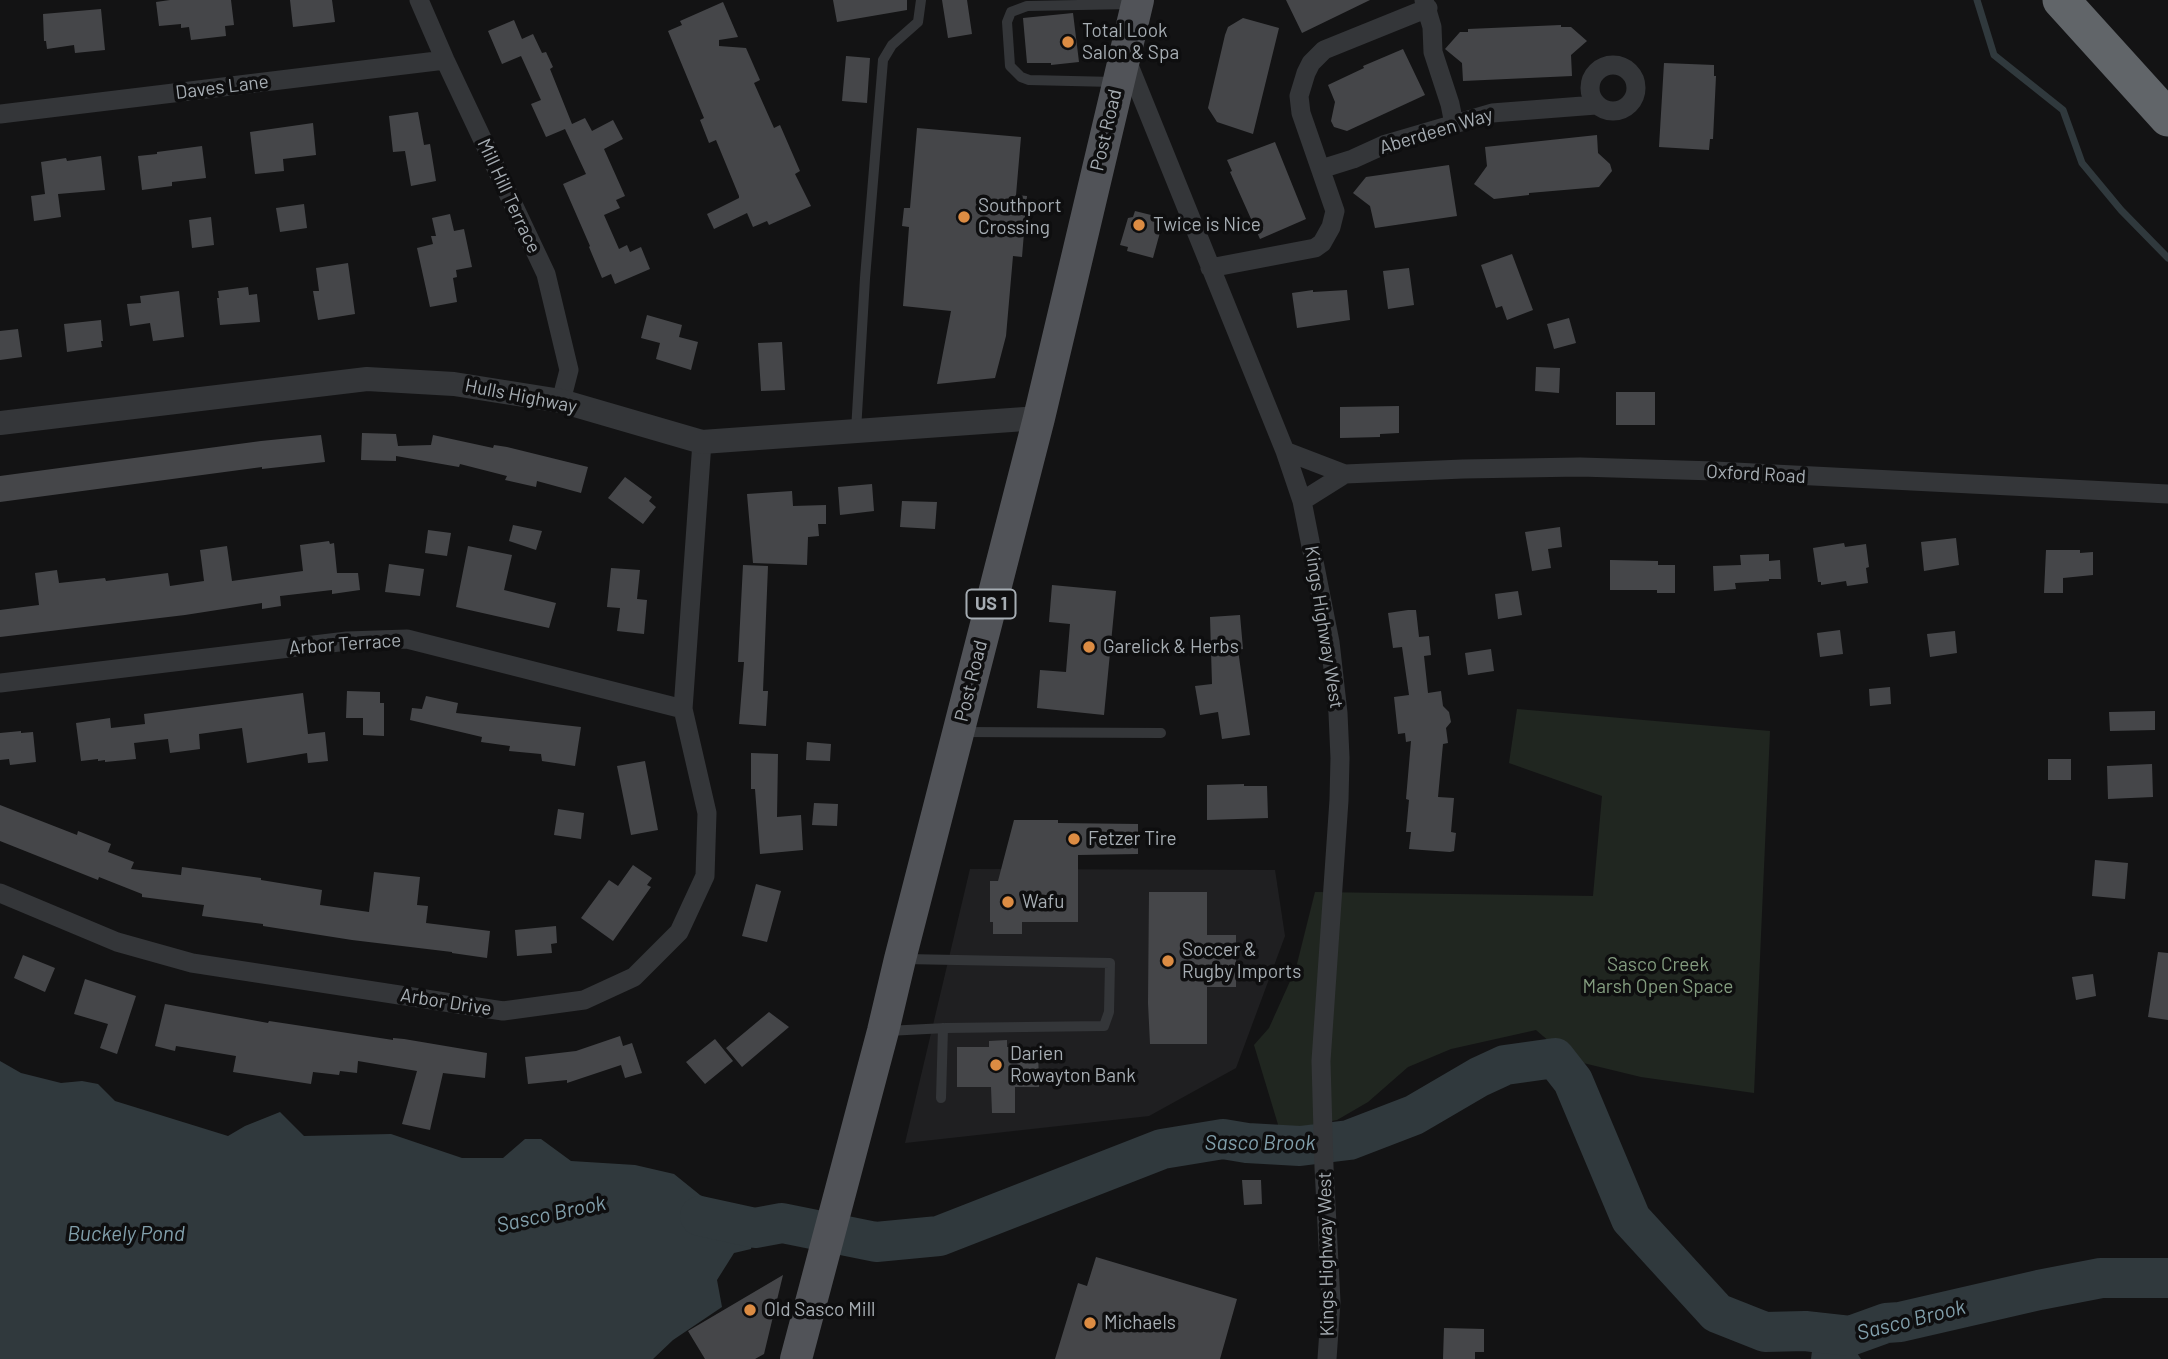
<!DOCTYPE html>
<html>
<head>
<meta charset="utf-8">
<style>
	body { margin:0 }
	canvas { display:block; background:#131314 }
</style>
</head>
<body>
<canvas width="2168" height="1359"></canvas>
<script>
const ctx = document.querySelector('canvas').getContext('2d');
ctx.lineJoin = 'round';
function paint(path, color) {
  ctx.fillStyle = color;
  ctx.fill(path, 'evenodd');
}
function poly(rows) {
  const path = new Path2D();
  for (const r of rows) {
    if (r.length === 3) {
      path.moveTo(r[0] + r[2], r[1]);
      path.arc(r[0], r[1], r[2], 0, 2 * Math.PI);
      continue;
    }
    path.moveTo(r[0], r[1]);
    for (let i = 2; i < r.length; i += 2) path.lineTo(r[i], r[i + 1]);
  }
  return path;
}
function strokePath(path, color, width, dash) {
  ctx.strokeStyle = color;
  ctx.lineWidth = width;
  ctx.lineCap = dash ? 'butt' : 'round';
  ctx.setLineDash(dash || []);
  ctx.stroke(path);
}
function drawText(font, color, halo, rows, align = 'center') {
  ctx.font = font + ' Barlow,sans-serif';
  ctx.lineWidth = 7;
  ctx.setLineDash([]);
  ctx.textBaseline = 'middle';
  ctx.strokeStyle = halo;
  ctx.fillStyle = color;
  for (const [text, x, y, turn = 0] of rows) {
    ctx.save();
    ctx.translate(x, y);
    ctx.rotate((+turn || 0) * Math.PI / 180);
    ctx.textAlign = isNaN(turn) ? turn : align;
    if (halo) ctx.strokeText(text, 0, 0);
    ctx.fillText(text, 0, 0);
    ctx.restore();
  }
}
paint(poly([
	[970,869,1275,870,1285,936,1236,1068,1149,1116,905,1143]
]), '#1f1f21');
paint(poly([
	[1517,709,1770,731,1754,1093,1641,1077,1571,1060,1536,1030,1451,1049,1408,1067,1368,1102,1337,1120,1280,1131,1254,1045,1269,1028,1296,968,1315,892,1593,896,1602,796,1509,763]
]), '#202620');
paint(poly([
	[0,1061,21,1073,61,1083,82,1081,98,1084,115,1101,228,1136,245,1126,280,1112,304,1136,391,1134,462,1158,503,1158,525,1139,541,1139,571,1161,635,1165,674,1174,700,1195,747,1217,755,1228,751,1249,734,1253,717,1280,722,1307,673,1340,653,1359,0,1359],
	[1855,1350,1861,1359,1811,1359,1812,1351]
]), '#30393d');
strokePath(poly([
	[1977,0,1994,55,2063,110,2082,163,2121,210,2168,258]
]), '#30393d', 7);
strokePath(poly([
	[700,1216,755,1228,782,1223,876,1242,939,1236,1162,1149,1223,1139,1247,1143,1300,1146,1349,1140,1414,1115,1479,1077,1505,1065,1555,1058,1573,1081,1631,1219,1717,1313,1765,1332,1805,1331,1850,1336,1886,1323,1900,1322,2039,1290,2101,1278,2168,1278]
]), '#30393d', 40);
paint(poly([
	[170,0,231,0,234,25,225,26,226,36,191,40,189,27,181,28,181,24,159,26,156,2],
	[290,0,332,0,335,22,293,27],
	[833,0,907,0,907,10,837,22],
	[942,0,967,0,972,34,948,38],
	[1286,0,1370,0,1302,33],
	[723,2,738,37,719,40,719,46,746,48,760,80,754,83,774,128,780,125,800,171,795,174,811,206,769,225,767,221,753,227,747,213,714,229,707,214,739,198,739,196,716,140,709,143,700,120,704,118,668,31,682,25,680,21],
	[101,9,105,50,75,53,74,45,47,49,46,41,44,41,43,14],
	[1073,13,1079,62,1051,65,1051,63,1027,63,1023,18],
	[1243,18,1279,28,1253,134,1217,122,1208,108,1225,35,1228,27],
	[514,20,522,39,533,34,542,53,546,52,553,67,550,69,572,124,585,118,592,131,613,120,623,139,604,149,625,196,616,200,620,208,604,215,619,249,627,245,630,252,641,247,650,269,615,284,611,274,602,278,589,247,590,246,563,184,586,174,565,129,546,137,531,104,541,100,521,56,502,64,488,31],
	[1561,25,1561,27,1571,27,1587,41,1571,55,1572,76,1463,81,1462,63,1445,49,1460,32,1468,32,1468,29],
	[1403,49,1425,95,1347,131,1334,127,1331,121,1335,102,1328,85,1364,68,1363,66],
	[846,56,870,58,867,103,842,101],
	[1664,63,1714,65,1714,76,1716,76,1713,139,1710,139,1709,150,1659,147],
	[418,112,424,145,430,144,436,181,411,186,405,151,393,152,389,116],
	[313,123,316,155,283,159,284,171,255,174,250,132],
	[917,128,1021,137,1016,195,1027,196,1022,257,1013,256,1006,336,995,378,937,384,951,311,903,306,909,227,902,226,904,208,910,208],
	[1597,135,1598,153,1610,164,1612,171,1599,187,1529,193,1529,195,1494,199,1474,184,1487,166,1485,147],
	[1275,142,1306,219,1260,239,1230,172,1232,171,1227,160],
	[202,146,206,178,172,182,172,186,142,190,138,156,157,154,157,152],
	[101,156,105,190,58,194,61,217,34,221,31,196,45,194,41,162,66,158,67,161],
	[1449,165,1457,216,1375,228,1370,206,1353,193,1366,177],
	[304,204,307,228,280,232,276,208],
	[1135,211,1155,216,1155,221,1162,225,1153,258,1127,251,1128,247,1120,245,1128,218,1133,217],
	[450,214,454,231,464,229,472,267,456,270,457,277,453,278,457,302,430,307,417,248,433,244,431,236,436,236,432,218],
	[211,217,214,245,192,248,189,220],
	[1512,254,1533,310,1507,320,1502,306,1496,308,1481,265],
	[348,263,355,314,318,320,313,291,319,291,316,268],
	[1409,268,1414,305,1388,309,1383,271],
	[248,287,249,295,257,294,260,322,220,325,217,298,219,298,218,291],
	[1313,290,1313,292,1347,290,1350,320,1297,328,1292,293],
	[179,291,184,337,153,341,150,323,130,326,127,304,141,303,140,296],
	[647,315,682,325,679,337,698,342,691,370,656,359,660,343,641,338],
	[1569,318,1576,343,1554,349,1547,324],
	[101,320,103,341,101,341,102,347,67,352,64,324],
	[18,329,22,357,0,360,0,331],
	[782,342,785,390,761,391,758,343],
	[1536,367,1560,368,1559,393,1535,391],
	[1616,392,1655,392,1655,425,1616,425],
	[1399,406,1399,433,1380,434,1380,437,1340,438,1340,407],
	[362,433,396,434,398,446,431,445,433,435,493,448,494,445,507,447,588,467,581,493,537,481,536,487,505,480,507,476,460,464,459,467,396,456,396,461,361,460],
	[321,435,325,462,262,469,262,467,0,502,0,476,261,441],
	[625,477,652,497,649,501,656,507,643,524,608,498],
	[872,484,874,511,840,515,838,487],
	[792,491,793,506,826,505,826,524,818,524,819,536,808,537,807,565,753,563,747,494],
	[902,501,937,502,935,529,900,527],
	[513,525,542,531,536,550,509,541],
	[1560,527,1562,547,1548,549,1551,568,1532,571,1525,532],
	[428,530,451,533,447,556,425,553],
	[1956,538,1959,565,1924,571,1921,542],
	[329,541,330,544,334,543,337,573,358,573,360,590,332,594,332,590,280,596,281,606,262,609,262,603,185,615,0,637,0,610,39,605,35,573,57,570,59,583,105,578,106,581,168,573,170,586,204,581,200,550,227,546,232,581,303,571,300,545],
	[1844,543,1845,547,1866,544,1869,567,1866,568,1868,583,1847,586,1846,581,1821,585,1821,582,1818,582,1813,548],
	[468,546,512,555,504,590,556,603,549,628,456,607],
	[2046,550,2080,550,2080,553,2093,552,2093,575,2063,578,2063,593,2044,593],
	[1769,554,1769,561,1780,560,1781,579,1769,579,1769,581,1735,583,1736,589,1714,591,1713,566,1741,565,1740,555],
	[1610,560,1658,561,1658,565,1675,565,1675,593,1657,593,1657,590,1610,590],
	[389,564,424,569,420,596,385,592],
	[743,565,768,566,763,691,768,691,766,726,739,724,744,662,738,662],
	[611,568,640,570,637,599,647,600,644,634,617,631,620,608,607,607],
	[1052,585,1116,591,1104,715,1037,708,1040,670,1066,672,1070,624,1049,622],
	[1518,591,1522,615,1498,619,1495,594],
	[1408,610,1416,610,1419,637,1429,636,1431,655,1424,656,1428,693,1441,691,1443,706,1449,712,1451,722,1446,728,1448,743,1443,744,1438,797,1454,798,1451,832,1456,833,1454,851,1450,852,1409,849,1411,832,1406,832,1409,800,1406,799,1411,741,1406,742,1405,733,1398,734,1394,697,1409,695,1402,647,1393,648,1388,613],
	[1240,615,1243,649,1238,650,1250,735,1222,739,1218,712,1200,715,1195,686,1212,684,1210,617],
	[1840,630,1843,654,1820,657,1817,633],
	[1955,631,1957,653,1930,657,1927,634],
	[1491,649,1494,671,1468,675,1465,653],
	[1890,687,1891,704,1870,706,1869,689],
	[347,691,380,692,380,703,384,703,384,736,363,735,363,718,346,718],
	[303,693,308,734,325,732,328,761,308,763,307,753,247,763,242,728,199,734,200,749,170,753,168,739,134,743,136,759,105,762,105,760,98,761,98,759,81,761,76,723,110,718,111,728,145,724,144,714],
	[426,696,458,703,456,713,581,727,575,766,542,761,541,754,509,751,510,746,481,742,482,737,410,720,412,708,422,709],
	[2155,711,2155,730,2110,731,2109,712],
	[21,731,21,733,33,732,36,762,10,765,9,759,0,760,0,733],
	[807,742,831,744,830,761,806,760],
	[751,753,778,754,777,817,801,815,803,850,760,854,755,789,751,789],
	[2048,759,2071,759,2071,780,2048,780],
	[645,761,658,830,631,835,617,766],
	[2152,764,2153,797,2108,799,2107,766],
	[1244,784,1244,786,1267,786,1268,818,1207,820,1207,785],
	[814,803,838,804,837,826,812,825],
	[0,805,77,835,78,831,111,844,108,852,134,862,131,869,181,875,182,867,261,878,261,880,322,890,320,905,369,912,374,872,420,877,417,905,428,906,426,923,490,931,487,958,452,953,452,952,352,940,263,926,263,924,202,916,204,905,142,897,142,894,99,877,98,880,0,841],
	[558,809,584,813,581,839,554,835],
	[1014,820,1058,820,1058,823,1138,824,1138,854,1078,855,1078,922,1022,922,1022,934,993,934,993,922,990,922,990,881,998,881],
	[2095,860,2128,863,2125,899,2092,896],
	[633,865,652,878,647,885,651,887,613,941,581,918,609,880,618,886],
	[756,884,781,891,767,942,742,936],
	[1149,892,1207,892,1207,935,1236,935,1236,987,1207,987,1207,1044,1150,1044,1148,1003],
	[556,926,557,943,551,944,552,953,517,956,515,930],
	[2158,952,2168,953,2168,1020,2148,1017],
	[23,955,55,968,45,992,14,978],
	[2093,974,2096,996,2076,1000,2072,977],
	[85,979,136,996,117,1054,100,1048,108,1024,74,1014],
	[165,1004,268,1023,269,1021,289,1024,393,1040,393,1038,404,1039,487,1053,485,1078,443,1073,430,1130,402,1124,417,1071,358,1061,357,1073,340,1071,339,1075,313,1072,311,1084,233,1072,236,1056,176,1046,175,1051,155,1046],
	[769,1012,789,1027,742,1067,726,1048],
	[620,1036,623,1046,632,1043,642,1073,625,1078,621,1065,567,1083,567,1080,528,1084,525,1057,576,1051],
	[715,1039,733,1061,705,1084,686,1062],
	[1007,1040,1007,1047,1038,1047,1039,1087,1015,1087,1015,1113,992,1113,991,1087,957,1087,957,1047,989,1047,989,1041],
	[1242,1180,1261,1180,1262,1204,1244,1205],
	[1096,1257,1237,1299,1220,1359,1055,1359,1078,1283,1087,1286],
	[783,1275,764,1354,755,1359,705,1359,688,1331],
	[1444,1328,1484,1329,1484,1352,1475,1352,1475,1359,1443,1359]
]), '#454649');
strokePath(poly([
	[1114,82,1029,80,1021,77,1010,66,1007,22,1011,12,1027,6,1131,4],
	[856,431,865,278,883,60,892,45,918,22,921,0],
	[962,732,1161,733],
	[887,1031,946,1028,1104,1026,1109,1012,1110,963,905,959],
	[941,1098,943,1028]
]), '#343639', 10);
strokePath(poly([
	[419,0,445,60,546,274,569,370,561,401],
	[1424,0,1432,27,1433,52,1450,104,1454,124],
	[1126,58,1285,451,1302,501,1330,642,1338,713,1340,758,1339,800,1321,1061,1324,1167,1331,1302,1327,1359],
	[1613,88,23],
	[0,114,445,60],
	[1321,169,1353,159,1386,144,1492,113,1596,105],
	[1210,268,1315,248,1322,243,1331,227,1335,211,1301,113,1299,96,1306,73,1311,63,1324,50,1428,8],
	[1285,451,1345,474],
	[1302,501,1345,474,1463,469,1580,467,1715,471,2168,494],
	[0,683,347,641,407,639,683,709],
	[0,893,117,942,192,963,503,1011,584,1000,634,977,679,932,705,876,707,813,683,709,702,442]
]), '#343639', 19);
strokePath(poly([
	[0,423,367,379,454,384,561,401,702,442,1039,418]
]), '#343639', 24);
strokePath(poly([
	[796,1359,883,1031,900,959,1039,418,1138,0]
]), '#515358', 32);
strokePath(poly([
	[2061,0,2168,118]
]), '#616569', 37);
for (const [x, y, r, color] of [
	[1068,42,7,"#dc8c43"],
	[964,217,7,"#dc8c43"],
	[1139,225,7,"#dc8c43"],
	[1089,647,7,"#dc8c43"],
	[1074,839,7,"#dc8c43"],
	[1008,902,7,"#dc8c43"],
	[1168,961,7,"#dc8c43"],
	[996,1065,7,"#dc8c43"],
	[750,1310,7,"#dc8c43"],
	[1090,1323,7,"#dc8c43"]
]) {
  const dot = new Path2D();
  dot.arc(x, y, r, 0, 2 * Math.PI);
  ctx.fillStyle = color;
  ctx.fill(dot);
  strokePath(dot, '#0e0e0f', 2.5);
}
for (const [x, y, w] of [
	[991,604,49]
]) {
  const box = new Path2D();
  box.roundRect(x - w / 2, y - 14.5, w, 29, 5);
  ctx.fillStyle = '#0e0e0f';
  ctx.fill(box);
  strokePath(box, '#a6adb3', 2);
}
drawText('bold 18px', '#a6adb3', null, [
	["US 1",991,604]
]);
drawText('19px', '#a6adb3', '#0e0e0f', [
	["Total Look",1082,31],
	["Salon & Spa",1082,53],
	["Southport",978,206],
	["Crossing",978,228],
	["Twice is Nice",1153,225],
	["Garelick & Herbs",1103,647],
	["Fetzer Tire",1088,839],
	["Wafu",1022,902],
	["Soccer &",1182,950],
	["Rugby Imports",1182,972],
	["Darien",1010,1054],
	["Rowayton Bank",1010,1076],
	["Old Sasco Mill",764,1310],
	["Michaels",1104,1323]
], 'left');
drawText('19px', '#a6adb3', '#0e0e0f', [
	["Daves Lane",222,87,-7],
	["Post Road",1106,130,-77],
	["Aberdeen Way",1436,131,-17],
	["Mill Hill Terrace",509,196,65],
	["Hulls Highway",521,396,11],
	["Oxford Road",1756,474,3],
	["Kings Highway West",1324,627,81],
	["Arbor Terrace",345,644,-4],
	["Post Road",971,681,-76],
	["Arbor Drive",446,1002,9],
	["Kings Highway West",1326,1254,-91]
]);
drawText('19px', '#839c7f', '#0e0e0f', [
	["Sasco Creek",1658,965],
	["Marsh Open Space",1658,987]
]);
drawText('italic 21px', '#819fab', '#0e0e0f', [
	["Sasco Brook",1260,1143],
	["Sasco Brook",551,1214,-12],
	["Buckely Pond",126,1234],
	["Sasco Brook",1911,1320,-14]
]);
</script>
</body>
</html>
